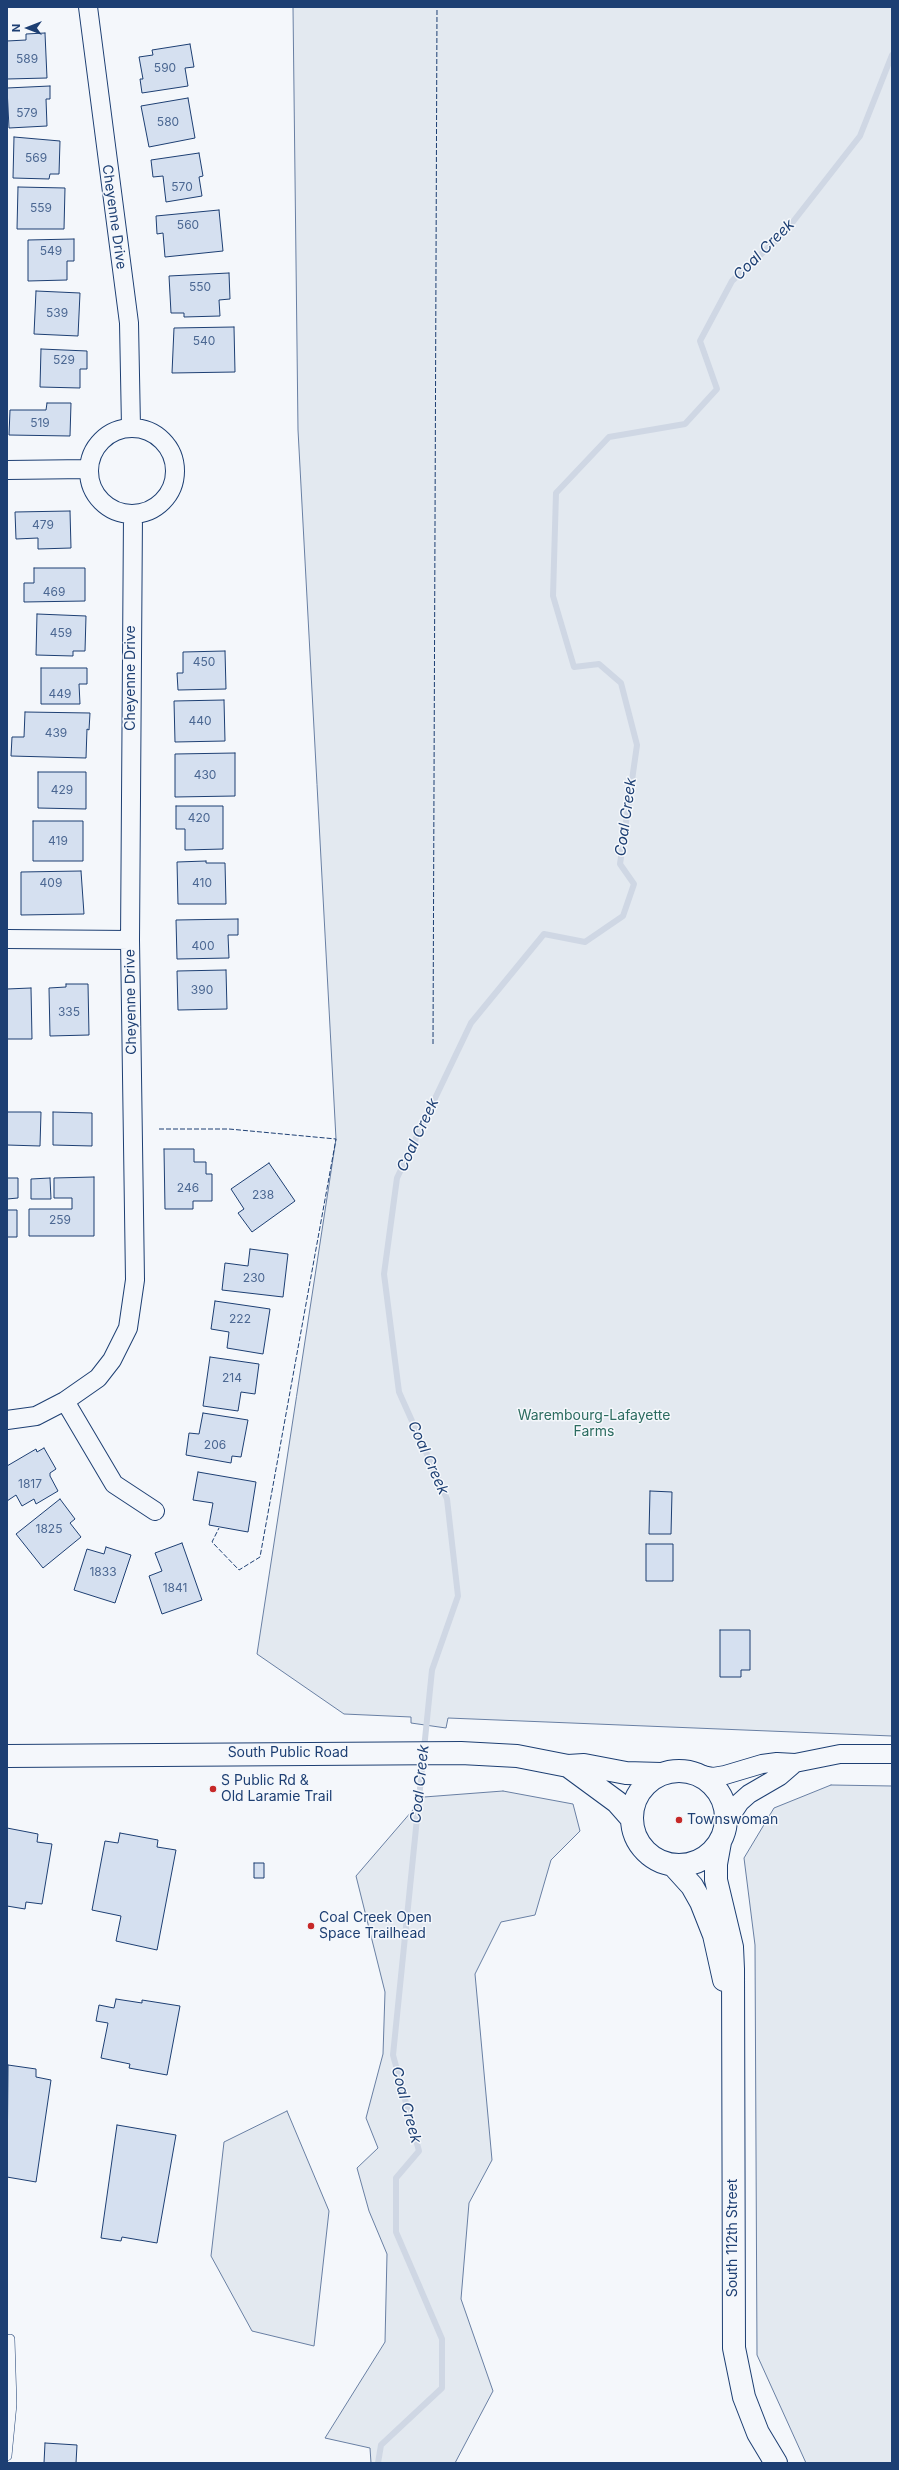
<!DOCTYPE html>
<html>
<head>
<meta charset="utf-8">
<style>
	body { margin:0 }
	#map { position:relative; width:899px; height:2470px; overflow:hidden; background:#f4f7fb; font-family:Inter,sans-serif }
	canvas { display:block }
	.frame { position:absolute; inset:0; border:8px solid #1d3f73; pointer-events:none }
	.north { position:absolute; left:8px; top:8px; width:40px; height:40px; -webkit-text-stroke:3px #f4f7fb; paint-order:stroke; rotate:270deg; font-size:11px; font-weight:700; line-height:16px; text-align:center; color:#1d3f73 }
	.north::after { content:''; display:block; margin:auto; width:14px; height:18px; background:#1d3f73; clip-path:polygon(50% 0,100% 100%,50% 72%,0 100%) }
</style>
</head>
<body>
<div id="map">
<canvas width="899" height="2470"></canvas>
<div class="frame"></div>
<div class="north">N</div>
</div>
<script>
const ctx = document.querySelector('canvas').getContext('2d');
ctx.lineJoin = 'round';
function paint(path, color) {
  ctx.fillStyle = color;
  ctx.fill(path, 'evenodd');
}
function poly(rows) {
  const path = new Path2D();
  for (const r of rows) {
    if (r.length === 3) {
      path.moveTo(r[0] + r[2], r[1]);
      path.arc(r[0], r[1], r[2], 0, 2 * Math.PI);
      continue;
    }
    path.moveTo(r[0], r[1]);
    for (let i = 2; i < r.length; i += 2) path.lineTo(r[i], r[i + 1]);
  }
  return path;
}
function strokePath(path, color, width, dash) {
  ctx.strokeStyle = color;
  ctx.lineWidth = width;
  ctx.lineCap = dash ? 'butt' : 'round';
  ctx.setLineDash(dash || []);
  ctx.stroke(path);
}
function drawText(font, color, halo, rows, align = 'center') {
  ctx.font = font + ' Inter,sans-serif';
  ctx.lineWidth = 3;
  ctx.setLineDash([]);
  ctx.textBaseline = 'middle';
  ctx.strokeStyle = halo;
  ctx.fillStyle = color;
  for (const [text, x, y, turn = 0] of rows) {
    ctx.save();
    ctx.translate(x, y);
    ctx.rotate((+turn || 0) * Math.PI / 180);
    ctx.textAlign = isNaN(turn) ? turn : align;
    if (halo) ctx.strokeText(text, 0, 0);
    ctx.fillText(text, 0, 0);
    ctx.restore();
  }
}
const green = poly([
	[293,7,892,7,892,1736,448,1718,446,1728,411,1723,411,1717,344,1714,257,1654,336,1139,298,430,293,7],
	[831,1785,892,1786,892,2463,806,2463,757,2355,755,1945,744,1858,774,1808,831,1785],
	[503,1791,573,1804,580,1831,551,1860,535,1915,501,1922,475,1974,492,2160,469,2203,461,2299,493,2391,455,2463,371,2463,370,2448,325,2438,385,2342,387,2254,369,2211,357,2168,378,2148,366,2118,383,2054,385,1992,356,1876,424,1797,503,1791],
	[287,2111,329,2211,314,2346,252,2331,211,2256,224,2142,287,2111]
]);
paint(green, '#e3e9f0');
strokePath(green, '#687fa3', 1);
strokePath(poly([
	[378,2463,381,2445,442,2388,442,2339,396,2232,396,2178,419,2151,393,2055,432,1670,458,1596,447,1499,399,1392,384,1274,397,1178,471,1023,544,934,585,942,623,916,634,884,620,864,637,745,621,683,599,664,574,667,553,596,556,493,609,437,685,424,717,389,700,341,732,281,785,232,860,136,892,55]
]), '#cfd7e4', 6);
const building = poly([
	[45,33,47,78,7,79,7,41,26,40,26,34,45,33],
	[190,44,194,67,185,68,188,86,142,93,140,79,143,79,139,57,153,55,152,50,190,44],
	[50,86,50,99,46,99,47,126,9,128,7,88,50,86],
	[188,98,195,138,149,147,141,106,188,98],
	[14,137,60,141,59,174,50,174,49,179,13,178,14,137],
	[199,153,203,176,199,177,202,196,166,202,163,176,153,177,151,160,199,153],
	[18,187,65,188,64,229,17,229,18,187],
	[219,210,223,251,165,257,163,233,157,234,156,216,219,210],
	[74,239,74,261,67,261,67,280,28,281,28,240,74,239],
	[229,273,230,299,219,300,220,316,184,317,184,313,171,313,169,276,229,273],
	[36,291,80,293,78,336,34,334,36,291],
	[234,327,235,372,172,373,174,328,234,327],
	[41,349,87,351,87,369,80,369,80,388,40,387,41,349],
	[47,403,71,403,70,436,9,435,10,410,46,410,47,403],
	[70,511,71,548,38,549,38,538,16,539,15,512,70,511],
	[34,568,85,568,85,601,24,602,24,583,34,583,34,568],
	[37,614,86,616,85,651,73,651,73,656,36,655,37,614],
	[225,651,226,689,178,690,177,673,183,673,183,652,225,651],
	[41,668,87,668,87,684,79,684,80,704,41,704,41,668],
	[224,700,225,741,175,742,174,701,224,700],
	[25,712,90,713,89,730,87,729,86,758,11,756,12,737,24,737,25,712],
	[235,753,235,796,175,797,175,754,235,753],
	[38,772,86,772,86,809,38,808,38,772],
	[176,806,223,806,223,849,185,850,185,829,176,829,176,806],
	[33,821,83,821,83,861,33,861,33,821],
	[206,861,206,863,225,863,226,904,178,904,177,862,206,861],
	[81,871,84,914,21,915,21,872,81,871],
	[238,919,238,935,228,935,229,958,177,959,176,920,238,919],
	[226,970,227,1009,178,1010,177,971,226,970],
	[66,984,88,984,89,1035,50,1036,49,988,66,987,66,984],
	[31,988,32,1039,7,1039,7,989,31,988],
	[7,1112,41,1112,40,1146,7,1145,7,1112],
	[53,1112,92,1113,92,1146,53,1145,53,1112],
	[164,1149,194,1149,194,1162,206,1162,206,1174,212,1174,212,1201,193,1201,193,1209,165,1209,164,1149],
	[269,1163,295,1201,252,1232,238,1213,244,1209,231,1189,269,1163],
	[94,1177,94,1236,29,1236,29,1209,72,1209,72,1198,54,1198,54,1178,94,1177],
	[7,1178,18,1178,18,1198,7,1199,7,1178],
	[50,1178,51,1199,31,1199,31,1179,50,1178],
	[7,1210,17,1210,17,1237,7,1237,7,1210],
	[250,1249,288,1254,283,1297,222,1290,225,1263,248,1266,250,1249],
	[215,1301,270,1309,263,1354,227,1348,229,1332,211,1329,215,1301],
	[210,1357,259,1364,255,1394,241,1392,238,1411,203,1406,210,1357],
	[203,1413,248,1420,241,1457,232,1456,231,1463,186,1455,189,1433,199,1434,203,1413],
	[44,1448,56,1469,50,1473,50,1476,58,1491,36,1504,34,1499,22,1506,16,1495,7,1501,7,1466,36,1449,37,1452,44,1448],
	[198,1472,256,1482,248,1532,209,1525,213,1503,193,1500,198,1472],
	[650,1491,672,1492,671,1534,649,1534,650,1491],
	[60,1499,75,1519,70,1523,81,1537,43,1568,16,1534,60,1499],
	[182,1543,202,1600,162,1614,149,1576,162,1571,155,1553,182,1543],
	[646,1544,673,1544,673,1581,646,1581,646,1544],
	[106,1547,131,1555,115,1603,74,1590,87,1549,104,1554,106,1547],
	[720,1630,750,1630,750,1670,741,1670,741,1677,720,1677,720,1630],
	[7,1828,38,1834,37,1842,52,1844,42,1904,26,1902,25,1909,7,1906,7,1828],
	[120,1833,158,1840,157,1847,176,1850,157,1950,116,1941,121,1916,92,1910,105,1841,118,1843,120,1833],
	[254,1863,264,1863,264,1878,254,1878,254,1863],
	[116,1999,142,2003,142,2000,180,2006,167,2075,129,2068,130,2064,101,2058,108,2023,96,2021,99,2005,114,2008,116,1999],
	[8,2065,36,2069,36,2077,51,2080,36,2182,7,2177,8,2065],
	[117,2125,176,2135,157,2243,122,2237,121,2241,101,2238,117,2125],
	[45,2443,77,2445,76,2463,44,2463,45,2443]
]);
paint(building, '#d5e0f0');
strokePath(building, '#1d3f73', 1);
const lane = poly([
	[7,2456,12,2404,10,2339]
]);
const street = poly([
	[88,7,129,323,131,427],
	[132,471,43],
	[7,470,88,469],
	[7,939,130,940],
	[65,1401,114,1484,155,1511],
	[7,1420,36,1416,65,1401,98,1378,112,1360,128,1328,135,1280,130,940,133,514],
	[698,1774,713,1777,725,1775,762,1764,777,1762,795,1763,840,1754,892,1754],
	[726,1823,740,1802,749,1794,780,1776,795,1763]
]);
const secondary = poly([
	[7,1756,461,1753,517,1756,568,1766,584,1765,626,1773,661,1774],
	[568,1766,617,1802,632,1819],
	[679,1818,47],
	[720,1842,716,1864,716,1880,732,1947,733,1969,734,2348,744,2397,758,2433,776,2463],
	[673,1865,692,1886,701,1902,714,1935,724,1980]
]);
strokePath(lane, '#1d3f73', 10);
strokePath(street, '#1d3f73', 20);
strokePath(secondary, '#1d3f73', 24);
strokePath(lane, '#f4f7fb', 9);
strokePath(street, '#f4f7fb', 18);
strokePath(secondary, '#f4f7fb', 22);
strokePath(poly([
	[433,1044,437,7],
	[159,1129,229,1129,336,1139,260,1557,239,1570,212,1542,219,1528]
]), '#1d3f73', 1, [5, 2]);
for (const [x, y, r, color] of [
	[213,1789,4,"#c62828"],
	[679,1820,4,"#c62828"],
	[311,1926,4,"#c62828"]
]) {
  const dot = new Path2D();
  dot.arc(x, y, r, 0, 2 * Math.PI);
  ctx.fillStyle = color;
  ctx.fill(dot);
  strokePath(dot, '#f4f7fb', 1.5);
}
drawText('12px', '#4b6792', null, [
	["589",27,59],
	["590",165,68],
	["579",27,113],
	["580",168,122],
	["569",36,158],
	["570",182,187],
	["559",41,208],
	["560",188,225],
	["549",51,251],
	["550",200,287],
	["539",57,313],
	["540",204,341],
	["529",64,360],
	["519",40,423],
	["479",43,525],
	["469",54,592],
	["459",61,633],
	["450",204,662],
	["449",60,694],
	["440",200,721],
	["439",56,733],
	["430",205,775],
	["429",62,790],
	["420",199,818],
	["419",58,841],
	["409",51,883],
	["410",202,883],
	["400",203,946],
	["390",202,990],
	["335",69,1012],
	["246",188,1188],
	["238",263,1195],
	["259",60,1220],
	["230",254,1278],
	["222",240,1319],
	["214",232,1378],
	["206",215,1445],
	["1817",30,1484],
	["1825",49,1529],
	["1833",103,1572],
	["1841",175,1588]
]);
drawText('14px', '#1d3f73', '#f4f7fb', [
	["Cheyenne Drive",114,217,82],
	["Cheyenne Drive",131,678,-90],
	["Cheyenne Drive",131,1002,-91],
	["South Public Road",288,1753],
	["South 112th Street",733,2238,-90]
]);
drawText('14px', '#2c6c60', '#f4f7fb', [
	["Warembourg-Lafayette",594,1416],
	["Farms",594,1432]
]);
drawText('14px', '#1d3f73', '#f4f7fb', [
	["S Public Rd &",221,1781],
	["Old Laramie Trail",221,1797],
	["Townswoman",687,1820],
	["Coal Creek Open",319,1918],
	["Space Trailhead",319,1934]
], 'left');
drawText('italic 15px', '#1d3f73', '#f4f7fb', [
	["Coal Creek",764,250,-45],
	["Coal Creek",626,817,-82],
	["Coal Creek",418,1135,-65],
	["Coal Creek",428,1458,66],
	["Coal Creek",420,1784,-84],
	["Coal Creek",406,2105,75]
]);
</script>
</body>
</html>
